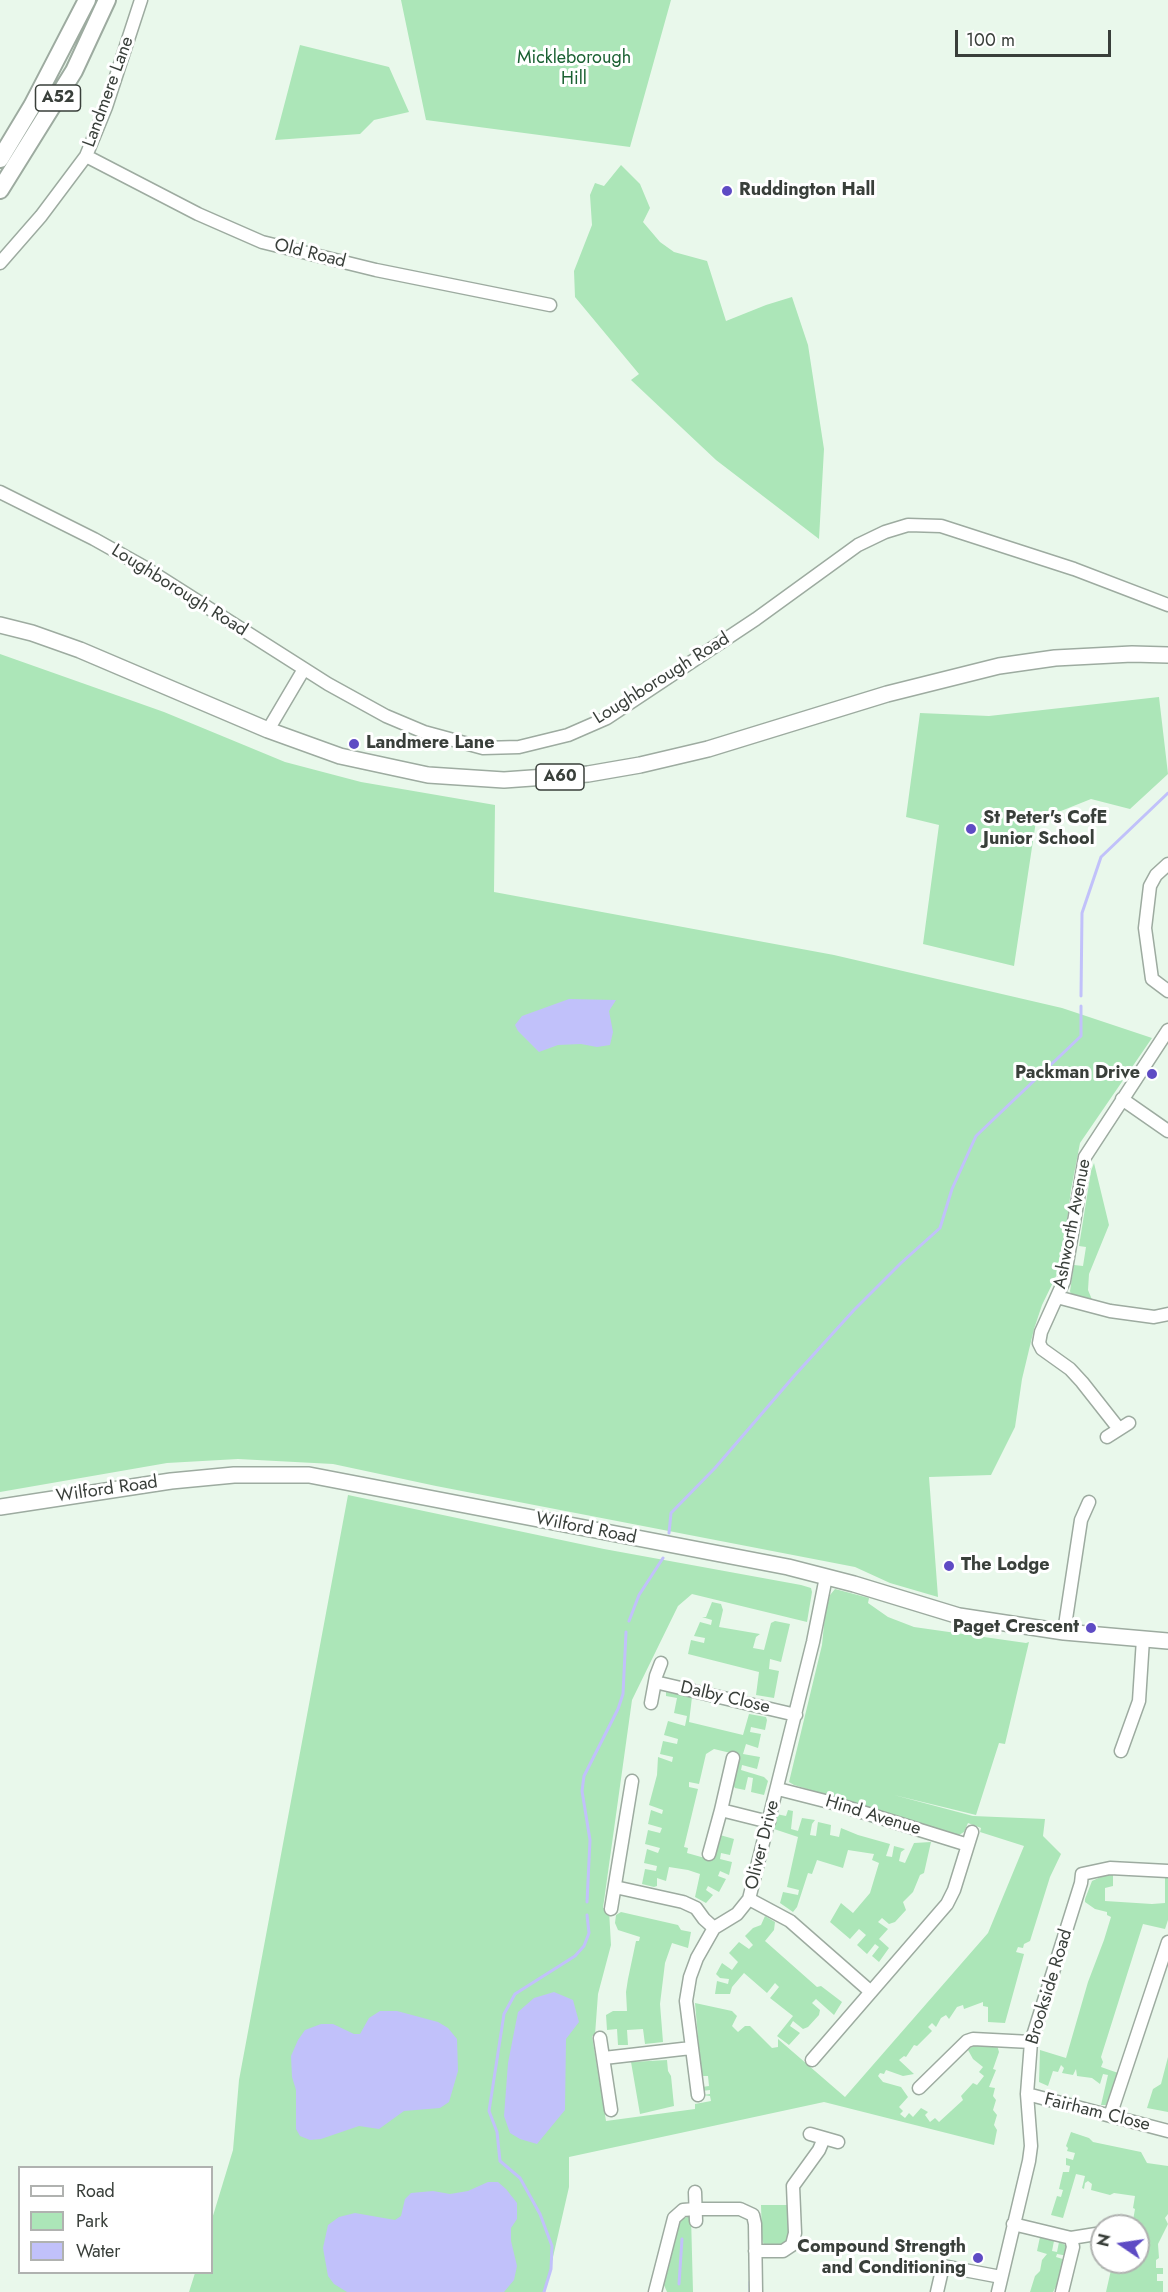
<!DOCTYPE html>
<html>
<head>
<meta charset="utf-8">
<style>
	body { margin:0 }
	#map { position:relative; width:1168px; height:2292px; overflow:hidden; background:#e9f8eb; font-family:Jost,sans-serif }
	canvas { display:block }
	.legend { position:absolute; left:18px; top:2166px; width:195px; height:108px; box-sizing:border-box; background:#fff; border:2px solid #b0b2b0; margin:0; padding:8px 10px; list-style:none; font-size:18px; color:#393f3a }
	.legend li { display:flex; align-items:center; gap:12px; height:30px }
	.legend b { width:30px; border:2px solid #b0b2b0 }
	.north { position:absolute; left:1090px; top:2214px; width:60px; height:60px; box-sizing:border-box; background:#fff; border:2px solid #b0b2b0; border-radius:50%; rotate:283deg; font-size:16px; font-weight:700; line-height:24px; text-align:center; color:#393f3a }
	.north::after { content:''; display:block; margin:auto; width:21px; height:27px; background:#5e4bc4; clip-path:polygon(50% 0,100% 100%,50% 72%,0 100%) }
	.scale { position:absolute; left:955px; top:30px; width:156px; height:27px; box-sizing:border-box; border:3px solid #393f3a; border-top:0; padding-left:8px; font-size:18px; line-height:21px; white-space:nowrap; color:#393f3a; -webkit-text-stroke:4px #fff; paint-order:stroke }
</style>
</head>
<body>
<div id="map">
<canvas width="1168" height="2292"></canvas>
<ul class="legend">
<li><b style="height:8px;background:#fff"></b>Road</li>
<li><b style="height:16px;background:#ace6b8"></b>Park</li>
<li><b style="height:16px;background:#c1c1fa"></b>Water</li>
</ul>
<div class="north">N</div>
<div class="scale">100 m</div>
</div>
<script>
const ctx = document.querySelector('canvas').getContext('2d');
ctx.lineJoin = 'round';
function paint(path, color) {
  ctx.fillStyle = color;
  ctx.fill(path, 'evenodd');
}
function poly(rows) {
  const path = new Path2D();
  for (const r of rows) {
    path.moveTo(r[0], r[1]);
    for (let i = 2; i < r.length; i += 2) path.lineTo(r[i], r[i + 1]);
  }
  return path;
}
function strokePath(path, color, width, dash) {
  ctx.strokeStyle = color;
  ctx.lineWidth = width;
  ctx.lineCap = dash ? 'butt' : 'round';
  ctx.setLineDash(dash || []);
  ctx.stroke(path);
}
function drawText(font, color, halo, rows, align = 'center') {
  ctx.font = font + ' Jost,sans-serif';
  ctx.lineWidth = 6;
  ctx.setLineDash([]);
  ctx.textBaseline = 'middle';
  ctx.strokeStyle = halo;
  ctx.fillStyle = color;
  for (const [text, x, y, turn = 0] of rows) {
    ctx.save();
    ctx.translate(x, y);
    ctx.rotate((+turn || 0) * Math.PI / 180);
    ctx.textAlign = isNaN(turn) ? turn : align;
    if (halo) ctx.strokeText(text, 0, 0);
    ctx.fillText(text, 0, 0);
    ctx.restore();
  }
}
paint(poly([
	[401,0,671,0,630,147,426,120],
	[300,45,389,67,409,112,374,120,360,134,275,140],
	[621,165,640,184,650,208,643,222,660,242,674,252,707,261,726,321,766,305,792,297,808,345,824,449,819,539,716,460,631,380,639,374,575,297,574,271,592,225,590,195,595,183,604,186],
	[0,654,164,712,285,762,361,782,495,805,494,892,834,955,1062,1008,1152,1038,1080,1143,1071,1190,1061,1266,1042,1305,1034,1329,1022,1379,1015,1427,991,1475,929,1477,938,1597,890,1583,855,1567,436,1486,333,1464,238,1459,167,1463,0,1492],
	[1159,697,1168,774,1130,809,1091,799,1036,821,1014,966,923,944,939,825,906,817,920,713,989,716],
	[1094,1163,1109,1225,1089,1274,1088,1290,1093,1302,1071,1295,1070,1291,1074,1265,1083,1266,1086,1247,1079,1246,1091,1171],
	[348,1495,604,1549,801,1585,811,1588,812,1592,807,1622,692,1594,678,1606,632,1700,603,1908,609,1910,611,1945,598,1994,595,2035,592,2036,606,2121,695,2109,695,2104,711,2101,710,2096,703,2095,710,2094,710,2090,702,2091,702,2087,709,2086,708,2076,703,2076,701,2072,695,2003,732,2011,737,2016,732,2026,738,2032,745,2026,750,2026,772,2048,778,2047,778,2039,845,2097,988,1933,1024,1846,980,1832,981,1828,968,1823,964,1832,959,1835,794,1785,789,1782,822,1645,825,1615,830,1595,835,1589,869,1598,868,1603,888,1617,914,1627,1026,1643,1029,1642,1005,1744,999,1743,976,1815,894,1795,973,1816,1045,1819,1043,1836,1061,1854,1050,1877,1030,1941,1024,1944,1023,1948,1018,1947,1016,1952,1024,1954,1005,2023,988,2022,988,2007,983,2006,983,2002,964,2009,963,2005,957,2007,949,2019,946,2015,941,2018,936,2027,932,2023,928,2027,932,2031,917,2046,914,2045,906,2057,904,2056,899,2060,914,2074,903,2076,886,2070,884,2074,880,2073,878,2076,883,2082,901,2087,908,2097,899,2107,903,2111,900,2114,905,2118,909,2113,913,2117,921,2108,928,2112,925,2115,930,2122,935,2118,939,2122,963,2100,961,2096,973,2083,977,2085,984,2076,979,2072,983,2067,973,2059,968,2050,976,2043,997,2045,999,2052,993,2069,996,2070,989,2087,995,2088,993,2096,996,2100,993,2110,997,2115,994,2125,997,2130,994,2145,824,2102,569,2157,569,2187,545,2292,189,2292,195,2273,212,2272,212,2219,233,2150,239,2080],
	[712,1602,721,1604,723,1610,719,1627,760,1634,756,1637,753,1648,764,1650,771,1623,775,1621,790,1624,781,1662,770,1659,769,1669,779,1671,774,1698,756,1695,759,1672,688,1654,691,1640,704,1643,705,1638,694,1636,700,1622,711,1625,712,1620,702,1617,706,1617],
	[666,1692,692,1697,689,1722,743,1735,749,1714,766,1717,767,1720,765,1730,751,1727,750,1732,761,1734,758,1748,746,1744,743,1754,760,1757,757,1769,742,1765,741,1770,764,1777,768,1781,764,1795,751,1792,753,1778,748,1777,745,1790,735,1788,732,1784,739,1755,714,1749,706,1754,699,1784,689,1782,689,1787,698,1789,684,1847,688,1848,687,1853,712,1860,720,1835,734,1839,730,1855,721,1853,720,1859,732,1862,729,1875,720,1871,718,1876,726,1879,719,1892,708,1886,706,1890,713,1895,706,1903,695,1897,700,1874,688,1870,669,1867,666,1881,657,1878,657,1886,654,1887,642,1884,645,1869,656,1871,657,1866,644,1863,647,1849,658,1853,660,1848,645,1844,648,1830,660,1833,662,1828,648,1824,651,1810,662,1814,663,1810,649,1805,657,1775,658,1757,672,1762,673,1757,660,1754,663,1741,677,1744,678,1739,664,1735,668,1721,685,1726,687,1716,674,1713,677,1698,666,1696],
	[788,1810,793,1811,791,1829,798,1831,802,1818,815,1820,812,1824,810,1835,816,1836,818,1822,831,1825,830,1835,839,1837,841,1828,858,1835,890,1844,886,1856,892,1857,894,1846,905,1849,901,1852,899,1861,905,1863,914,1843,931,1842,924,1873,920,1875,913,1892,903,1902,906,1910,895,1922,889,1924,882,1918,878,1922,888,1929,879,1939,889,1948,879,1962,872,1956,879,1947,875,1944,867,1954,857,1945,866,1935,859,1929,850,1939,830,1922,841,1903,853,1913,870,1893,879,1863,872,1860,874,1854,848,1850,843,1868,817,1860,812,1874,808,1873,797,1907,793,1912,780,1903,783,1892,798,1895,799,1890,787,1887,798,1837,774,1829,776,1814,786,1816],
	[1105,1875,1113,1875,1113,1886,1105,1888,1105,1901,1152,1904,1165,1903,1165,1877,1168,1877,1168,1920,1165,1929,1143,1924,1101,2057,1103,2062,1101,2067,1121,2074,1106,2105,1101,2105,1108,2075,1103,2074,1100,2084,1092,2078,1077,2076,1076,2069,1073,2075,1062,2073,1064,2068,1061,2065,1058,2072,1053,2071,1048,2086,1039,2082,1040,2050,1066,2058,1088,1982,1104,1940,1111,1917,1107,1915,1107,1912,1095,1909,1085,1902,1085,1899,1092,1881],
	[621,1912,678,1925,681,1930,691,1932,688,1948,672,1943,665,1963,660,2004,663,2042,645,2044,643,2029,627,2030,628,2045,618,2045,617,2029,607,2030,606,2015,613,2011,627,2011,626,1992,628,1979,636,1941,639,1941,640,1937,618,1930,615,1923,616,1915],
	[765,1916,775,1922,774,1930,765,1941,817,1987,821,1986,842,2002,834,2015,816,1999,812,2003,820,2010,819,2015,808,2027,803,2029,793,2021,790,2026,800,2033,789,2045,777,2036,793,2016,770,1998,779,1987,775,1983,767,1993,744,1973,732,1987,730,1994,715,1994,717,1981,728,1984,729,1979,720,1978,716,1974,722,1963,732,1970,738,1962,729,1953,739,1942,749,1949,753,1945,745,1936,753,1928,761,1925],
	[1168,2057,1168,2112,1147,2108,1153,2089,1161,2084],
	[667,2060,668,2071,671,2076,674,2106,640,2114,631,2062],
	[1071,2132,1089,2138,1093,2142,1141,2152,1147,2163,1168,2166,1168,2214,1165,2218,1168,2224,1158,2244,1159,2258,1156,2260,1156,2268,1163,2268,1163,2274,1157,2274,1157,2281,1163,2281,1163,2292,1106,2292,1111,2270,1101,2268,1102,2262,1138,2262,1138,2226,1132,2226,1135,2209,1133,2208,1135,2196,1114,2193,1110,2195,1091,2190,1092,2184,1088,2181,1085,2183,1084,2189,1082,2188,1085,2176,1076,2174,1063,2218,1051,2215,1057,2196,1061,2197,1063,2190,1059,2189,1063,2172,1069,2172,1070,2166,1066,2165,1066,2158,1073,2160,1075,2153,1067,2151,1068,2148,1066,2146],
	[761,2205,789,2205,790,2237,785,2246,764,2245,762,2239],
	[691,2216,693,2292,667,2292,664,2285,680,2222,684,2218],
	[1040,2237,1054,2241,1052,2251,1057,2252,1059,2242,1068,2246,1068,2256,1057,2254,1056,2257,1066,2260,1063,2274,1053,2292,1030,2292,1035,2276,1040,2271,1042,2260,1047,2254,1037,2251]
]), '#ace6b8');
paint(poly([
	[569,999,616,1000,609,1011,613,1032,610,1045,597,1047,581,1044,558,1045,539,1052,518,1031,515,1025,522,1016],
	[554,1992,573,2000,579,2022,566,2039,565,2110,537,2144,520,2139,510,2133,504,2116,508,2063,518,2012,534,1998],
	[380,2011,397,2011,438,2022,448,2028,457,2039,458,2071,449,2102,440,2108,404,2111,379,2129,359,2126,321,2139,310,2140,300,2136,296,2129,296,2090,292,2077,291,2056,298,2040,305,2030,321,2024,333,2024,354,2034,360,2034,369,2018],
	[488,2182,498,2182,506,2189,517,2203,517,2219,511,2228,511,2241,517,2266,514,2280,504,2292,347,2292,334,2284,328,2276,323,2248,328,2225,339,2217,355,2213,395,2220,401,2216,405,2199,411,2193,433,2191,450,2194,468,2191]
]), '#c1c1fa');
strokePath(poly([
	[1081,996,1082,913,1101,857,1168,793],
	[669,1533,671,1513,715,1468,795,1375,854,1310,901,1263,940,1228,952,1189,976,1136,1081,1036,1081,1006],
	[629,1621,639,1595,663,1558],
	[587,1902,590,1840,582,1791,584,1776,618,1709,623,1694,626,1632],
	[750,2282,750,2292],
	[679,2284,682,2239],
	[544,2292,551,2269,552,2246,540,2214,520,2178,500,2161,497,2132,489,2111,504,2014,515,1994,575,1956,584,1946,589,1933,587,1915]
]), '#c1c1fa', 3);
const minor = poly([
	[86,156,198,214,262,242,376,270,550,305],
	[0,263,41,216,86,156,106,107,141,0],
	[0,492,94,539,144,567,328,684,386,716,424,732,483,748,519,747,568,735,607,718,756,619,858,545,885,532,908,525,941,526,1074,569,1168,605],
	[268,730,304,669],
	[1168,864,1156,875,1150,886,1145,928,1152,979,1168,991],
	[1122,1099,1168,1131],
	[1057,1297,1110,1311,1154,1317,1168,1314],
	[1119,1429,1082,1382,1070,1369,1042,1349,1039,1343,1041,1332,1064,1281,1085,1157,1168,1030],
	[1107,1437,1129,1423],
	[1064,1632,1081,1520,1089,1502],
	[655,1682,796,1715],
	[651,1703,656,1676,661,1663],
	[1121,1751,1139,1701,1143,1639],
	[733,1758,721,1810,769,1822],
	[778,1789,833,1803,968,1845],
	[709,1854,721,1810],
	[615,1887,683,1902,696,1908,704,1919,714,1928],
	[749,1899,790,1921,871,1992],
	[611,1909,632,1781],
	[600,2038,611,2110],
	[604,2058,691,2048],
	[812,2060,947,1904,954,1890,972,1832],
	[919,2088,967,2041,973,2039,1031,2042],
	[1027,2094,1168,2131],
	[698,2095,686,2001,690,1977,697,1958,714,1928,737,1914,749,1899,813,1642,826,1577],
	[1110,2116,1168,1942],
	[810,2134,838,2142],
	[695,2192,696,2221],
	[1013,2224,1071,2238,1073,2247,1062,2292],
	[1071,2238,1096,2234],
	[755,2251,783,2251,792,2245,795,2233,793,2186,819,2150,824,2138],
	[655,2292,674,2218,683,2210,695,2209,740,2209,753,2215,755,2224,756,2292],
	[937,2292,943,2266,1001,2277],
	[998,2292,1029,2161,1031,2146,1027,2094,1031,2042,1081,1883,1082,1874,1110,1868,1168,1871]
]);
const major = poly([
	[0,625,32,633,80,650,268,730,340,756,428,775,504,780,588,774,640,765,708,749,887,694,999,666,1055,658,1132,654,1168,655],
	[0,1507,171,1481,234,1475,309,1475,788,1567,854,1584,959,1616,1064,1632,1168,1641]
]);
const highway = poly([
	[0,159,32,106,87,0],
	[0,190,74,71,107,0]
]);
strokePath(minor, '#9daba0', 15);
strokePath(major, '#9daba0', 18);
strokePath(highway, '#9daba0', 20);
strokePath(minor, '#fff', 12);
strokePath(major, '#fff', 15);
strokePath(highway, '#fff', 16);
for (const [x, y, r, color] of [
	[727,191,6,"#5e4bc4"],
	[354,744,6,"#5e4bc4"],
	[971,829,6,"#5e4bc4"],
	[1152,1074,6,"#5e4bc4"],
	[949,1566,6,"#5e4bc4"],
	[1091,1628,6,"#5e4bc4"],
	[978,2258,6,"#5e4bc4"]
]) {
  const dot = new Path2D();
  dot.arc(x, y, r, 0, 2 * Math.PI);
  ctx.fillStyle = color;
  ctx.fill(dot);
  strokePath(dot, '#fff', 2);
}
for (const [x, y, w] of [
	[58,98,45],
	[560,777,48]
]) {
  const box = new Path2D();
  box.roundRect(x - w / 2, y - 13, w, 26, 4.5);
  ctx.fillStyle = '#fff';
  ctx.fill(box);
  strokePath(box, '#393f3a', 1.5);
}
drawText('bold 16px', '#393f3a', null, [
	["A52",58,98],
	["A60",560,777]
]);
drawText('18px', '#1a6132', '#fff', [
	["Mickleborough",574,59],
	["Hill",574,80]
]);
drawText('18px', '#393f3a', '#fff', [
	["Landmere Lane",109,92,-70],
	["Old Road",310,254,14],
	["Loughborough Road",179,591,32],
	["Loughborough Road",662,679,-32],
	["Ashworth Avenue",1073,1224,-79],
	["Wilford Road",107,1490,-8],
	["Wilford Road",586,1529,11],
	["Dalby Close",725,1698,13],
	["Hind Avenue",873,1816,17],
	["Oliver Drive",763,1845,-76],
	["Brookside Road",1050,1987,-73],
	["Fairham Close",1097,2113,14]
]);
drawText('bold 18px', '#393f3a', '#fff', [
	["Ruddington Hall",739,191],
	["Landmere Lane",366,744],
	["St Peter's CofE",983,819],
	["Junior School",983,840],
	["Packman Drive",1140,1074,"right"],
	["The Lodge",961,1566],
	["Paget Crescent",1079,1628,"right"],
	["Compound Strength",966,2248,"right"],
	["and Conditioning",966,2269,"right"]
], 'left');
</script>
</body>
</html>
